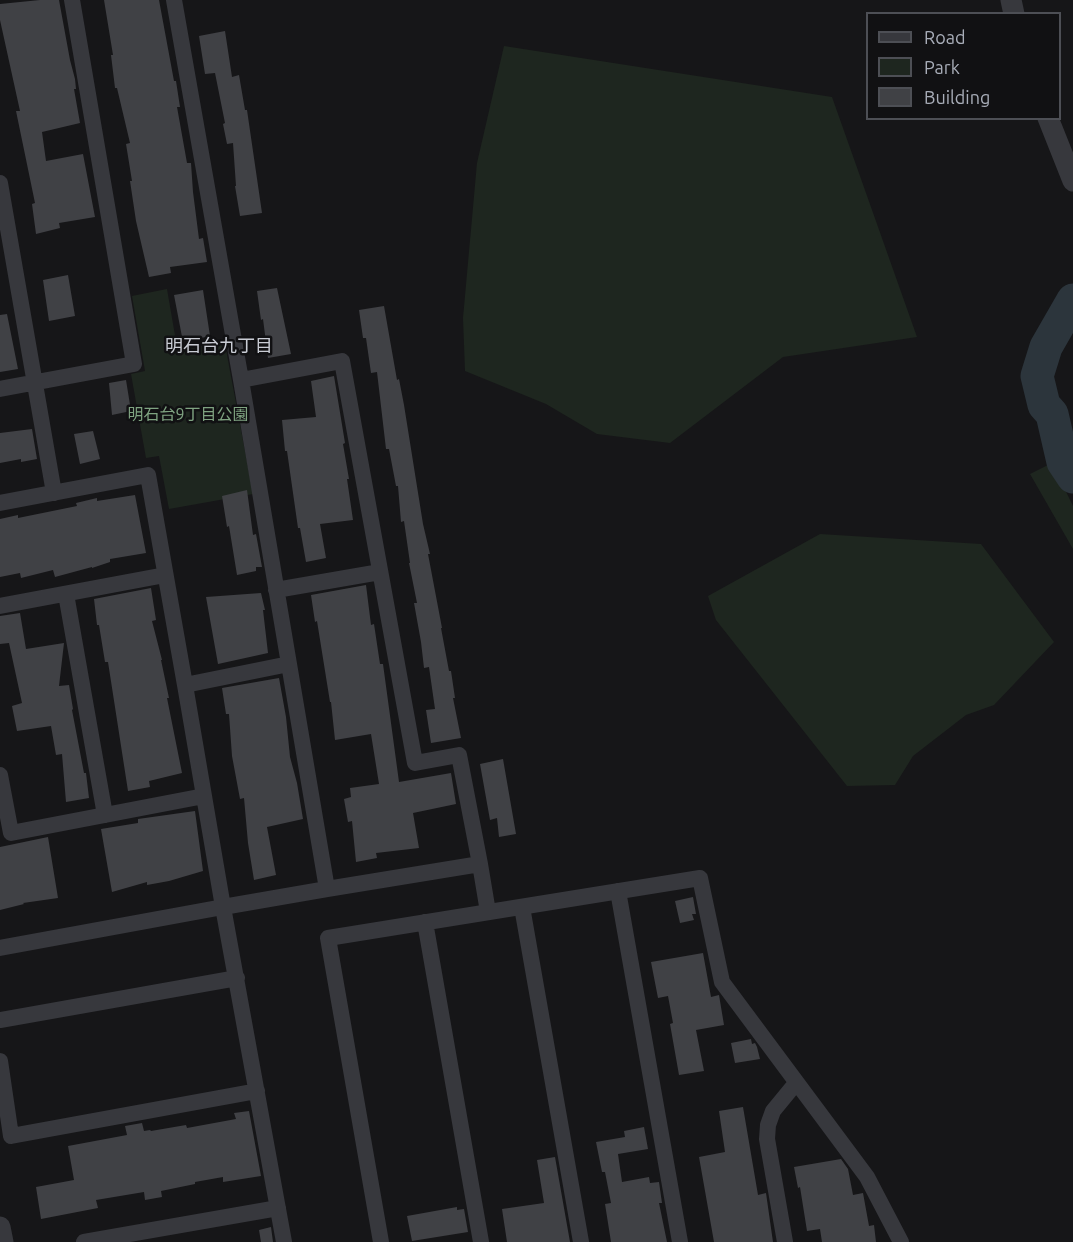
<!DOCTYPE html>
<html>
<head>
<meta charset="utf-8">
<style>
	body { margin:0 }
	#map { position:relative; width:1073px; height:1242px; overflow:hidden; background:#161618; font-family:Ubuntu,sans-serif }
	canvas { display:block }
	.legend { position:absolute; left:866px; top:12px; width:195px; height:108px; box-sizing:border-box; background:#111113; border:2px solid #4d4f55; margin:0; padding:8px 10px; list-style:none; font-size:18px; color:#a8adb8 }
	.legend li { display:flex; align-items:center; gap:12px; height:30px }
	.legend b { width:30px; border:2px solid #4d4f55 }
</style>
</head>
<body>
<div id="map">
<canvas width="1073" height="1242"></canvas>
<ul class="legend">
<li><b style="height:8px;background:#37383d"></b>Road</li>
<li><b style="height:16px;background:#1e261f"></b>Park</li>
<li><b style="height:16px;background:#404145"></b>Building</li>
</ul>
</div>
<script>
const ctx = document.querySelector('canvas').getContext('2d');
ctx.lineJoin = 'round';
function paint(path, color) {
  ctx.fillStyle = color;
  ctx.fill(path, 'evenodd');
}
function poly(rows) {
  const path = new Path2D();
  for (const r of rows) {
    path.moveTo(r[0], r[1]);
    for (let i = 2; i < r.length; i += 2) path.lineTo(r[i], r[i + 1]);
  }
  return path;
}
function strokePath(path, color, width, dash) {
  ctx.strokeStyle = color;
  ctx.lineWidth = width;
  ctx.lineCap = dash ? 'butt' : 'round';
  ctx.setLineDash(dash || []);
  ctx.stroke(path);
}
function drawText(font, color, halo, rows, align = 'center') {
  ctx.font = font + ' Ubuntu,"Noto Sans JP",sans-serif';
  ctx.lineWidth = 5;
  ctx.setLineDash([]);
  ctx.textBaseline = 'middle';
  ctx.strokeStyle = halo;
  ctx.fillStyle = color;
  for (const [text, x, y, turn = 0] of rows) {
    ctx.save();
    ctx.translate(x, y);
    ctx.rotate((+turn || 0) * Math.PI / 180);
    ctx.textAlign = isNaN(turn) ? turn : align;
    if (halo) ctx.strokeText(text, 0, 0);
    ctx.fillText(text, 0, 0);
    ctx.restore();
  }
}
paint(poly([
	[504,46,832,97,917,337,783,357,670,443,597,434,546,404,465,371,463,318,477,163],
	[167,289,177,347,224,339,253,494,169,509,159,456,146,458,131,374,145,371,132,296],
	[1052,463,1073,506,1073,549,1030,474],
	[820,534,981,544,1054,642,994,705,966,715,913,756,895,785,847,786,716,620,708,596]
]), '#1e261f');
strokePath(poly([
	[1073,300,1046,347,1037,376,1044,405,1052,414,1063,462,1073,477]
]), '#2c353c', 33);
paint(poly([
	[40,0,59,0,70,60,75,79,76,89,74,89,80,123,42,132,46,161,83,154,95,217,59,223,60,228,36,234,32,204,35,203,16,111,20,111,0,20,0,4],
	[104,0,159,0,174,81,176,81,180,107,177,107,187,163,191,163,193,192,199,239,203,238,207,262,170,267,171,273,149,277,136,221,130,181,132,181,126,144,130,143,117,88,115,88,111,55,113,55],
	[225,31,232,77,239,75,245,110,247,110,262,213,240,216,235,186,236,186,233,143,227,144,223,124,225,123,215,73,205,74,199,36],
	[68,275,75,316,49,321,43,280],
	[277,288,291,354,268,358,263,319,261,320,257,291],
	[203,290,210,336,183,342,174,295],
	[384,306,397,380,399,379,404,405,423,524,430,554,428,554,442,628,441,628,449,671,451,671,455,698,453,698,461,738,431,743,426,710,435,709,429,667,424,668,421,642,414,603,417,603,409,563,410,563,404,521,401,522,398,486,396,486,389,449,386,449,377,372,371,373,366,338,363,338,359,310],
	[7,314,18,369,0,372,0,315],
	[334,376,345,443,343,444,349,479,347,479,353,520,320,524,326,558,306,562,300,528,298,528,287,451,285,451,282,420,316,417,311,381],
	[126,380,131,411,112,415,109,383],
	[32,429,37,459,21,462,21,459,0,463,0,433],
	[93,431,100,459,80,464,74,434],
	[247,490,253,535,256,534,262,567,256,567,256,571,237,575,229,526,227,527,222,496],
	[135,495,146,553,110,559,110,562,92,568,92,567,55,577,53,570,21,578,20,573,0,577,0,519,18,515,18,518,77,506,76,503,97,498,97,501],
	[366,585,371,625,374,624,380,664,383,664,399,782,451,773,456,804,413,813,419,848,376,853,377,858,356,862,352,821,348,822,344,799,351,797,350,788,379,784,371,734,335,740,331,702,330,702,317,621,315,622,311,595],
	[151,588,156,620,152,621,162,660,161,660,169,698,167,698,182,773,149,781,150,787,128,791,108,662,105,662,99,625,97,625,94,599],
	[261,593,265,610,263,610,268,653,218,664,206,597],
	[20,613,26,649,64,643,59,686,69,685,73,709,72,710,84,773,86,773,89,798,66,802,62,754,56,755,51,726,17,731,12,706,22,703,9,643,0,644,0,616],
	[279,678,286,717,290,757,297,783,303,819,267,827,276,875,254,880,248,843,244,798,240,799,232,756,229,714,226,714,222,688],
	[503,759,516,834,499,837,497,818,490,820,480,764],
	[195,811,203,871,169,881,147,885,147,882,112,892,101,829,138,823,138,819],
	[48,837,58,898,23,903,24,904,0,910,0,847],
	[693,897,696,914,692,914,694,920,680,923,675,901],
	[703,953,711,997,719,995,724,1025,696,1030,704,1071,679,1075,670,1024,673,1023,668,996,658,998,651,962],
	[751,1039,752,1044,755,1043,757,1047,760,1059,735,1063,731,1043],
	[743,1107,758,1195,766,1193,773,1242,714,1242,699,1157,725,1152,719,1111],
	[249,1111,261,1176,223,1182,223,1177,195,1182,195,1184,161,1191,162,1197,145,1200,144,1192,96,1200,98,1208,41,1219,36,1187,74,1180,68,1146,127,1135,125,1126,142,1123,144,1131,150,1130,151,1131,186,1125,187,1128,236,1119,234,1113],
	[644,1127,648,1149,618,1154,622,1182,649,1177,650,1183,659,1182,662,1203,659,1203,667,1242,611,1242,605,1204,611,1203,605,1172,602,1172,596,1142,625,1137,624,1131],
	[555,1157,570,1242,507,1242,502,1209,544,1203,537,1160],
	[841,1159,848,1169,853,1195,863,1193,869,1226,874,1225,876,1242,822,1242,820,1229,807,1231,800,1187,798,1188,794,1167],
	[457,1207,457,1210,464,1209,468,1232,412,1241,407,1216],
	[271,1227,273,1242,261,1242,259,1230]
]), '#404145');
strokePath(poly([
	[0,183,54,493],
	[241,380,342,361,415,763,459,755,480,864,327,889,289,664],
	[0,389,134,364,72,0],
	[0,503,148,475,185,685,289,664,241,380,174,0],
	[276,590,380,572],
	[66,594,105,815],
	[0,606,165,575],
	[185,685,223,907,327,889],
	[0,775,11,833,204,796],
	[480,864,488,912],
	[618,891,680,1242],
	[522,907,581,1242],
	[425,922,481,1242],
	[0,948,223,907,284,1242],
	[0,1020,237,978],
	[0,1061,11,1136,257,1091],
	[84,1242,278,1208],
	[381,1242,328,938,700,878,722,982,867,1177,901,1242],
	[785,1242,767,1139,768,1125,773,1111,796,1083]
]), '#37383d', 16);
strokePath(poly([
	[1011,0,1014,14],
	[1048,118,1073,181],
	[0,1227,3,1242]
]), '#37383d', 21);
drawText('16px', '#7fa381', '#111113', [
	["明石台9丁目公園",188,415]
]);
drawText('18px', '#c9ccd4', '#111113', [
	["明石台九丁目",219,346]
]);
</script>
</body>
</html>
